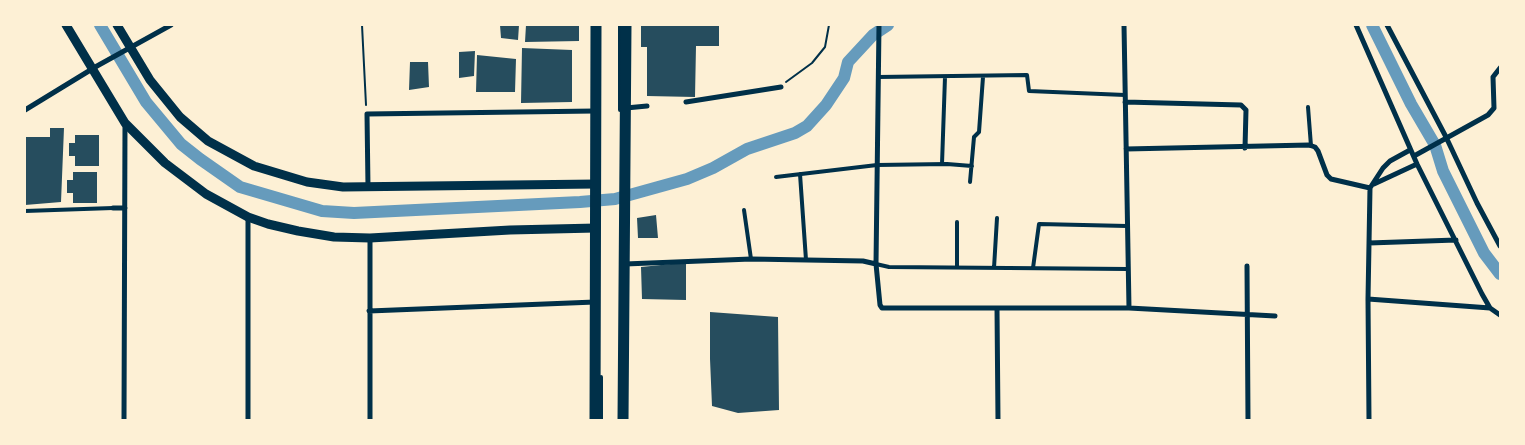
<!DOCTYPE html>
<html>
<head>
<meta charset="utf-8">
<style>
	body { margin:0 }
	#map { position:relative; width:1525px; height:445px; overflow:hidden; background:#fdf0d5; font-family:Quicksand,sans-serif }
	canvas { display:block }
	.frame { position:absolute; inset:0; border:26px solid #fdf0d5; pointer-events:none }
</style>
</head>
<body>
<div id="map">
<canvas width="1525" height="445"></canvas>
<div class="frame"></div>
</div>
<script>
const ctx = document.querySelector('canvas').getContext('2d');
ctx.lineJoin = 'round';
function poly(rows) {
  const path = new Path2D();
  for (const r of rows) {
    path.moveTo(r[0], r[1]);
    for (let i = 2; i < r.length; i += 2) path.lineTo(r[i], r[i + 1]);
  }
  return path;
}
function strokePath(path, color, width, dash) {
  ctx.strokeStyle = color;
  ctx.lineWidth = width;
  ctx.lineCap = dash ? 'butt' : 'round';
  ctx.setLineDash(dash || []);
  ctx.stroke(path);
}
function paint(path, color) {
  ctx.fillStyle = color;
  ctx.fill(path, 'evenodd');
}
strokePath(poly([
	[100,25,146,102,181,144,200,159,240,187,322,211,354,213,580,202,615,199,687,179,713,168,747,149,795,133,807,126,826,105,844,78,848,62,873,35,888,25],
	[1372,25,1411,104,1435,145,1443,171,1484,253,1500,274]
]), '#669bbc', 12);
paint(poly([
	[500,25,519,25,518,40,501,38],
	[526,25,579,25,579,41,525,42],
	[641,25,719,25,719,46,696,46,695,97,647,96,647,47,641,47],
	[522,48,572,50,572,102,521,103],
	[475,51,474,76,459,78,459,52],
	[477,55,516,59,515,92,476,92],
	[410,62,428,62,429,87,409,90],
	[50,128,64,128,61,202,25,205,25,137,50,137],
	[75,135,99,135,99,166,75,166,75,156,69,156,69,143,75,143],
	[73,172,97,172,97,203,73,203,73,193,67,193,67,180,73,180],
	[656,215,658,238,638,238,637,218],
	[671,264,686,264,686,300,642,299,641,267],
	[710,312,778,317,779,410,738,413,712,406,710,359]
]), '#264d5e');
strokePath(poly([
	[362,25,366,105],
	[786,82,812,63,825,47,829,25]
]), '#003049', 2);
strokePath(poly([
	[620,25,620,110],
	[878,77,1027,75,1029,91,1125,95],
	[1308,107,1311,146],
	[942,164,945,77],
	[800,174,806,260],
	[776,177,877,165,947,164,972,166],
	[970,182,974,137,979,132,983,77],
	[744,210,751,259],
	[25,211,113,208],
	[957,222,957,267],
	[876,264,889,267,1128,269],
	[994,268,997,218],
	[1033,268,1039,224,1127,226],
	[601,420,601,377]
]), '#003049', 4);
strokePath(poly([
	[879,25,876,264,880,305,882,308,1129,308,1275,316],
	[1124,25,1129,308],
	[1356,25,1417,164,1482,294,1490,308,1500,315],
	[1387,25,1446,137,1477,203,1500,246],
	[686,102,781,87],
	[1125,102,1241,105,1246,110,1245,148],
	[626,108,647,106],
	[25,110,97,66,171,25],
	[1126,149,1309,145,1315,147,1318,151,1327,175,1331,179,1370,188],
	[1414,156,1488,115,1494,108,1493,77,1500,68],
	[1374,184,1417,164],
	[368,187,367,114,595,111],
	[113,208,125,208],
	[1369,243,1456,240],
	[625,264,751,259,863,261,876,264],
	[1247,266,1248,420],
	[1368,299,1490,308],
	[997,308,998,420],
	[369,311,595,302],
	[124,420,125,124],
	[248,420,248,217],
	[370,420,370,238],
	[1369,420,1368,299,1370,188,1383,168,1390,161,1410,150]
]), '#003049', 5);
strokePath(poly([
	[66,25,125,123,165,163,206,194,248,217,268,224,298,231,334,237,370,238,510,230,596,228],
	[117,25,150,80,180,117,208,141,254,166,307,182,343,187,596,184]
]), '#003049', 9);
strokePath(poly([
	[595,420,596,25],
	[623,420,626,25]
]), '#003049', 11);
</script>
</body>
</html>
